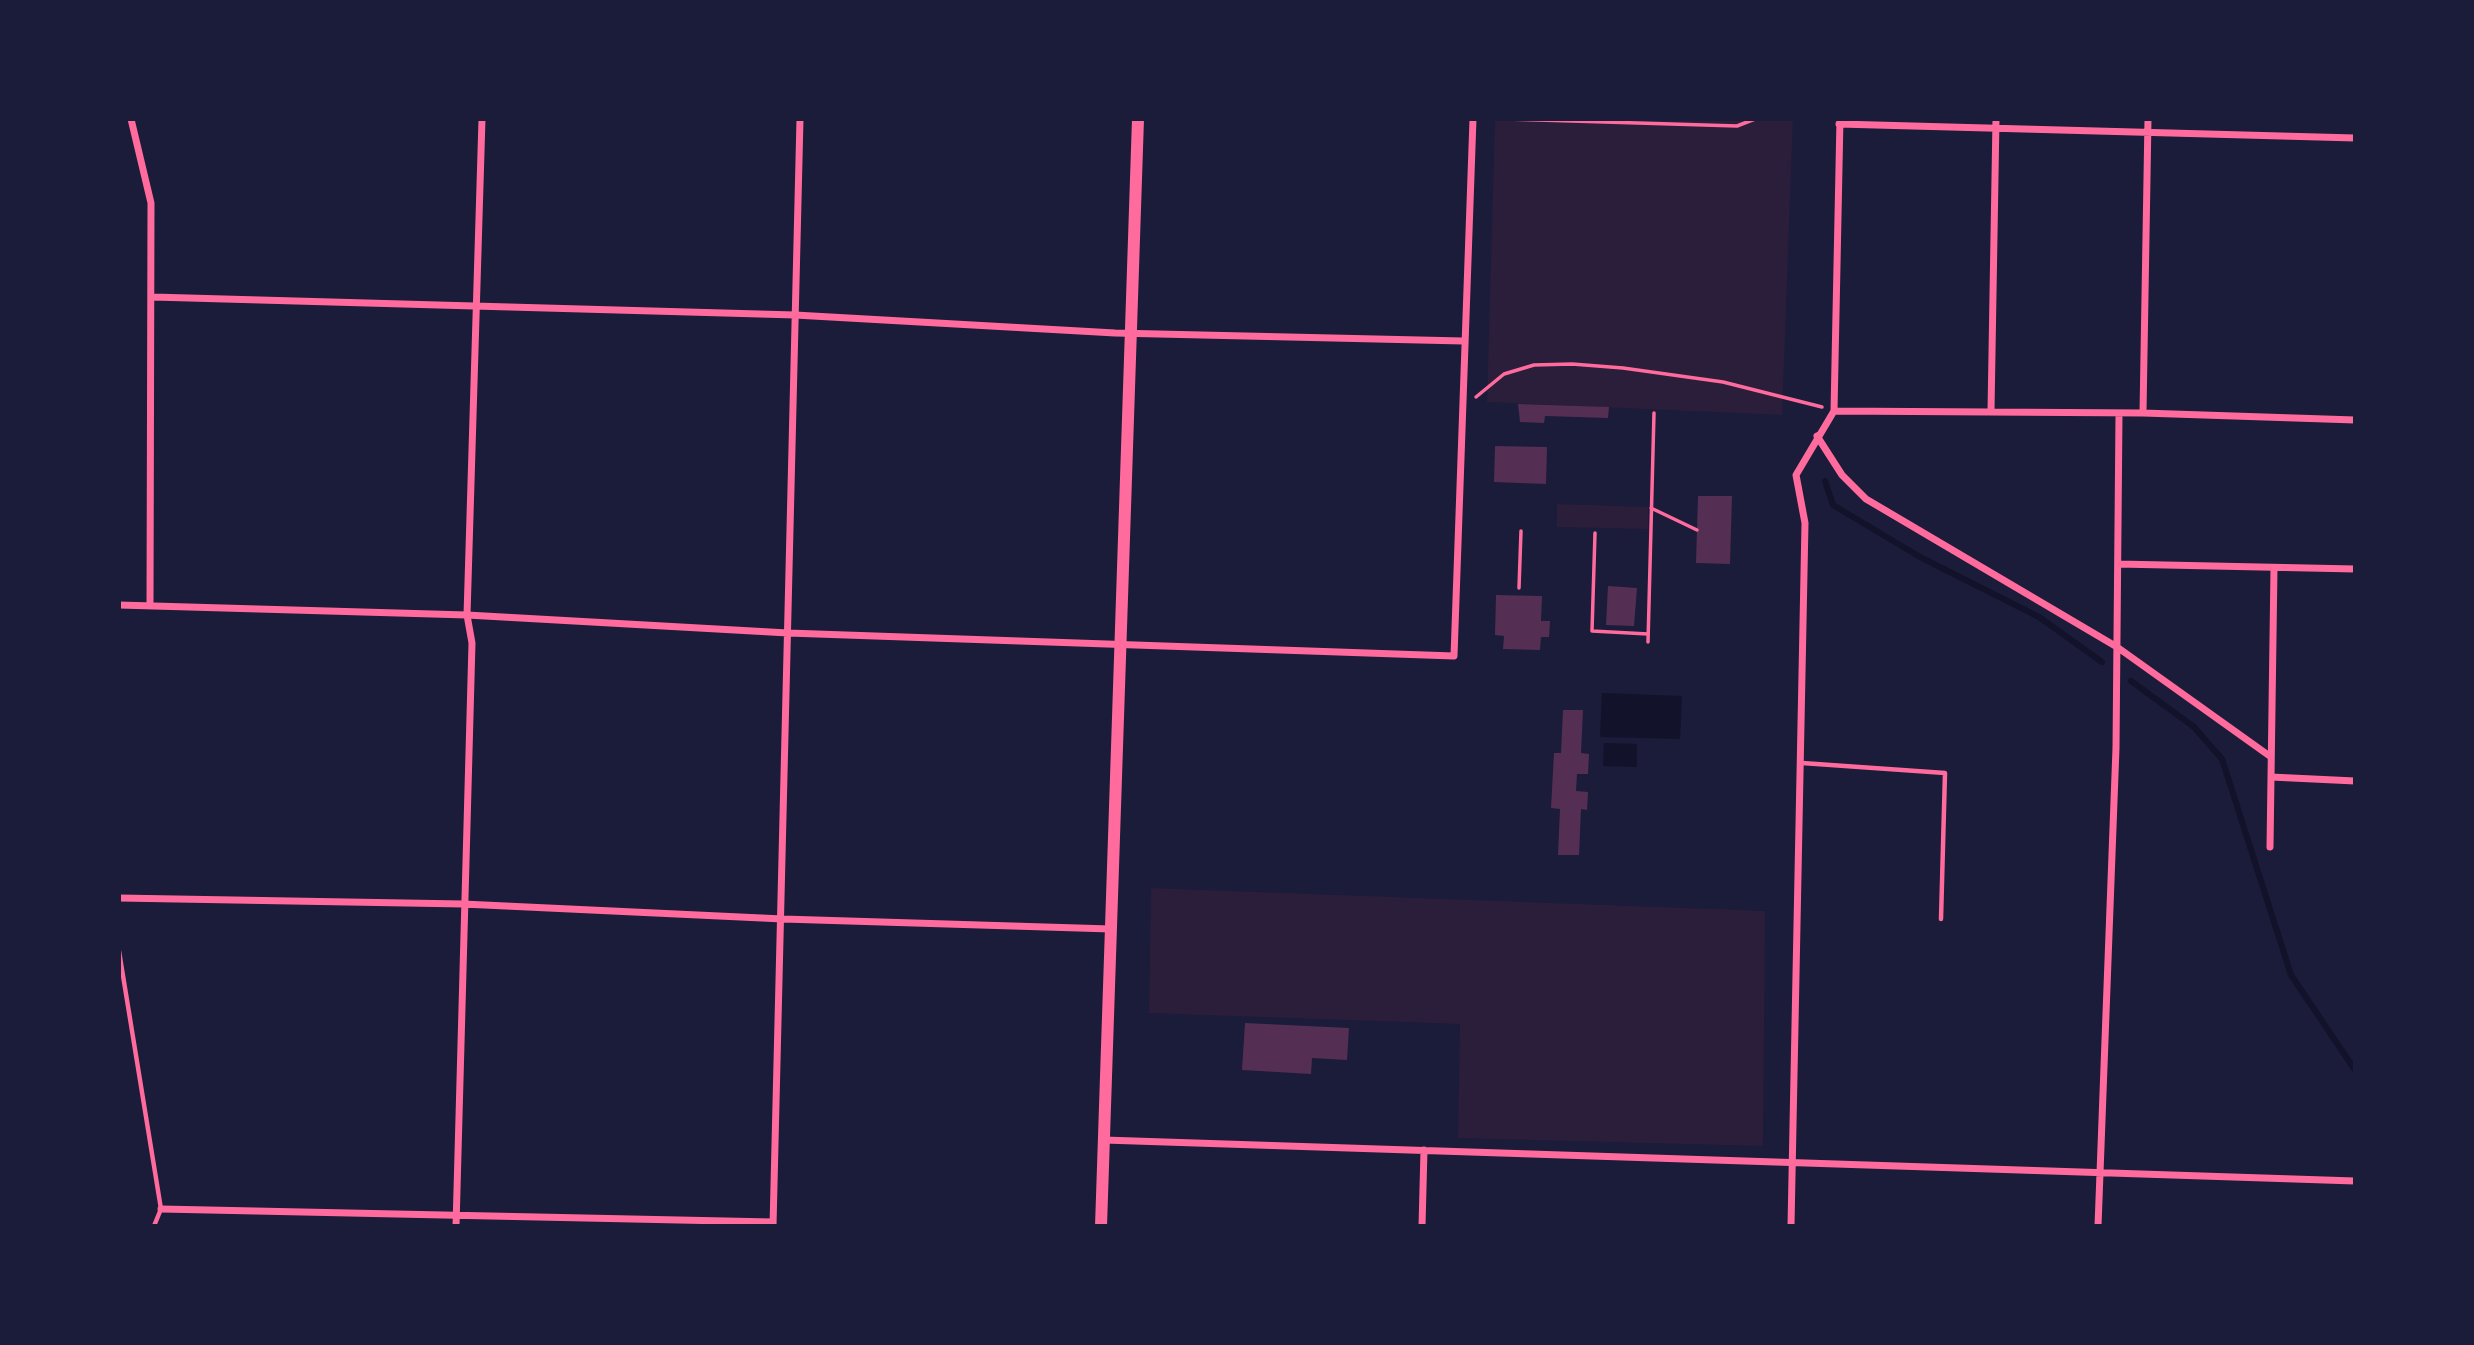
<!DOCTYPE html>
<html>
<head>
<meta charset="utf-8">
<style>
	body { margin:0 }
	#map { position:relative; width:2474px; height:1345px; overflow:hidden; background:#1b1b3a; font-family:"IBM Plex Sans",sans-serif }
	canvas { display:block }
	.frame { position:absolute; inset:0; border:121px solid #1b1b3a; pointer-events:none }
</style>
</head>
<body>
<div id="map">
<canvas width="2474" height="1345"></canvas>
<div class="frame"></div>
</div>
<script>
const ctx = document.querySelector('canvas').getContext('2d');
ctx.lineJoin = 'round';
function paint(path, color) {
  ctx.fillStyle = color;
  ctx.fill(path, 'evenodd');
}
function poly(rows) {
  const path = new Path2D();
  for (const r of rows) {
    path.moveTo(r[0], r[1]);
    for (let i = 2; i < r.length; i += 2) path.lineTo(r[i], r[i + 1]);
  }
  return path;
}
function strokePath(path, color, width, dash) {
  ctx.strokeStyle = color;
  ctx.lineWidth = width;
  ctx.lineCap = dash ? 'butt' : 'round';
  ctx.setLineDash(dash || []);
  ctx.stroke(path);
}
paint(poly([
	[1495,119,1793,119,1782,415,1487,402],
	[1557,504,1648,507,1648,529,1557,527],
	[1151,888,1765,911,1763,1146,1458,1138,1460,1024,1149,1013]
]), '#2a1e3b');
paint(poly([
	[1602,693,1682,696,1680,739,1600,737],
	[1604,743,1637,744,1637,767,1603,766]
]), '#12122b');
strokePath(poly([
	[1825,481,1833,505,1920,557,2039,617,2102,662],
	[2131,681,2194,727,2222,759,2291,975,2355,1070]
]), '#12122b', 6);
paint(poly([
	[1518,404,1609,407,1608,418,1545,416,1544,423,1520,422],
	[1495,446,1547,447,1546,484,1494,482],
	[1698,496,1732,496,1730,564,1696,563],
	[1608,586,1637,588,1634,626,1606,625],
	[1496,595,1542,596,1541,621,1550,621,1549,637,1541,637,1540,650,1503,649,1504,636,1495,635],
	[1563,710,1583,710,1581,753,1589,754,1588,774,1577,774,1576,791,1588,792,1587,810,1581,809,1579,855,1558,855,1560,809,1551,808,1554,753,1561,753],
	[1245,1023,1349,1028,1347,1060,1312,1058,1311,1074,1242,1070]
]), '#542f53');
strokePath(poly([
	[1505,119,1737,126,1755,119],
	[1476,397,1504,374,1534,365,1572,364,1623,368,1723,382,1822,407],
	[1651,508,1697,530],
	[1595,533,1592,631,1648,634],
	[1519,588,1521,531],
	[1648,642,1654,413]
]), '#ff6b9d', 3.5);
strokePath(poly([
	[1802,763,1945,773,1941,919],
	[119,951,161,1209,154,1226]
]), '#ff6b9d', 4.5);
strokePath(poly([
	[131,119,151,203,150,606],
	[1839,124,2355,138],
	[153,297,795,315,1115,333,1463,341],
	[1834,411,2143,413,2355,420],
	[1834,411,1840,119],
	[1991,411,1996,119],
	[2143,413,2148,119],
	[1817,436,1842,475,1866,499,2117,647,2271,757],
	[2118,564,2355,569],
	[119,605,467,615,788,633,1454,656,1473,119],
	[2271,777,2355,781],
	[2270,847,2274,568],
	[119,898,463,904,783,919,1111,929],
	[1104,1140,2355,1181],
	[161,1209,773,1222],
	[456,1226,472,643,467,615,482,119],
	[773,1226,800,119],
	[1422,1226,1424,1150],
	[1791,1226,1805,523,1796,475,1834,411],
	[2098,1226,2116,748,2119,414]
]), '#ff6b9d', 7);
strokePath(poly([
	[1101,1226,1138,119]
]), '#ff6b9d', 12);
</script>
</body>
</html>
